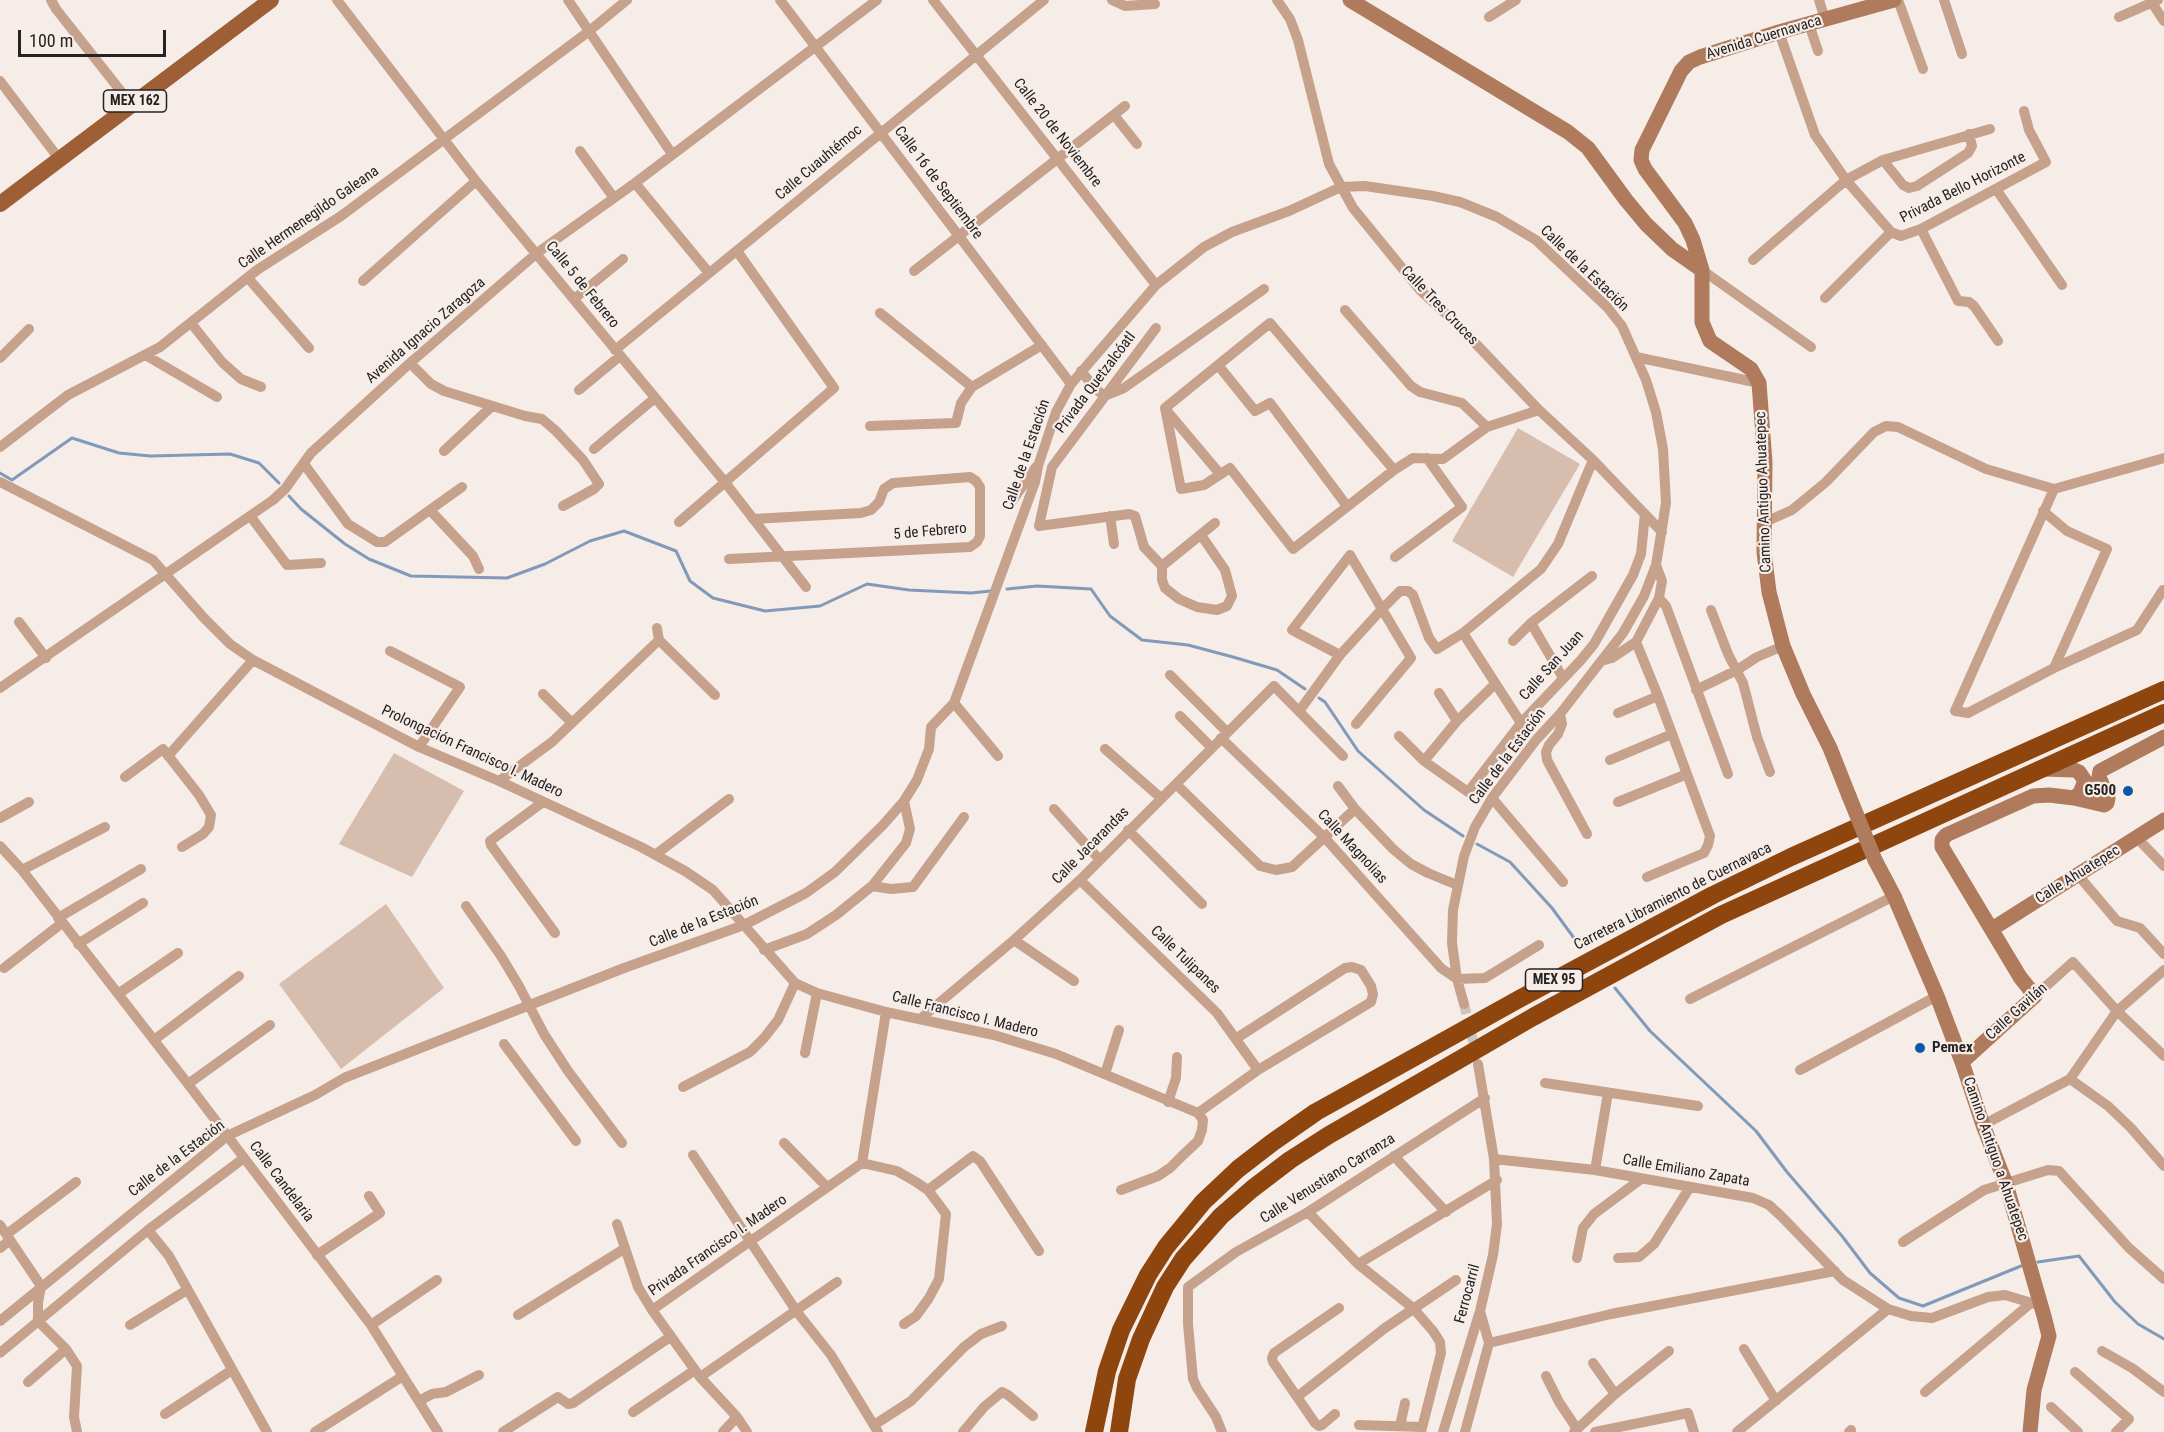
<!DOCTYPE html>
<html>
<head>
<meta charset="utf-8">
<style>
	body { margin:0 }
	#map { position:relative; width:2164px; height:1432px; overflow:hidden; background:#f6ede8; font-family:"Roboto Condensed",sans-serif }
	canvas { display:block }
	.scale { position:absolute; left:18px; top:30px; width:148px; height:27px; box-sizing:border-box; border:3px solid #262221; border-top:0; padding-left:8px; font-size:18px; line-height:21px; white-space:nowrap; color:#262221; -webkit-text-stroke:4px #f6ede8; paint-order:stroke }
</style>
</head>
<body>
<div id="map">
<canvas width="2164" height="1432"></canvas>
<div class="scale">100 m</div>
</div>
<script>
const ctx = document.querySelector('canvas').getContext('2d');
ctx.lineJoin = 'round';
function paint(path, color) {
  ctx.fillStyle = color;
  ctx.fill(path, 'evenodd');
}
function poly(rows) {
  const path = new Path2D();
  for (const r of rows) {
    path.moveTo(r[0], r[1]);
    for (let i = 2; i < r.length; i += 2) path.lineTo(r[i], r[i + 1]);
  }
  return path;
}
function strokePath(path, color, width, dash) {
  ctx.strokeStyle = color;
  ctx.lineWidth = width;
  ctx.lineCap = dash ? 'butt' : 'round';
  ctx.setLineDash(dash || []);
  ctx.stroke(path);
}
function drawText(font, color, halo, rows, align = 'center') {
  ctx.font = font + ' "Roboto Condensed",sans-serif';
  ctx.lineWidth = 4.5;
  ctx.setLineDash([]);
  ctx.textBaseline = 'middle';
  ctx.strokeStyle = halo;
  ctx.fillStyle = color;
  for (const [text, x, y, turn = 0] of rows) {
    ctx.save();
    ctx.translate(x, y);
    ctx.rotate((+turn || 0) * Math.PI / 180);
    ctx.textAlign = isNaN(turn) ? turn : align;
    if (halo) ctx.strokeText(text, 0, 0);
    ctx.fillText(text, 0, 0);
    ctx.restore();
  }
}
paint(poly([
	[1518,428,1580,464,1513,577,1452,541],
	[394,753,464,791,412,877,339,844],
	[386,904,444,988,341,1069,279,984]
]), '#d7bdae');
strokePath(poly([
	[0,473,12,480,72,438,119,453,150,456,230,454,259,463,279,483],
	[289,496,301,509,345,544,369,559,411,576,507,578,545,564,590,541,624,531,676,551,690,581,713,598,765,611,820,606,867,584,909,590,971,593,991,591],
	[1007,589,1037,586,1091,589,1110,616,1142,640,1188,645,1233,657,1277,670,1305,689],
	[1319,698,1325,702,1358,751,1424,810,1463,836],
	[1477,844,1510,862,1552,908,1574,938],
	[1615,988,1650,1031,1756,1131,1787,1172,1842,1236,1870,1273,1899,1298,1923,1306,2021,1266],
	[2038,1262,2079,1256,2115,1302,2138,1324,2164,1339]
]), '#819aba', 3);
strokePath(poly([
	[1464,1004,1476,1053]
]), '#ccc4c0', 10, [10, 5]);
strokePath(poly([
	[51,0,56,9,131,104],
	[337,0,476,181,724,481,806,587],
	[568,0,672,154],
	[780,0,1071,384],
	[933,0,1156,285],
	[1112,0,1125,6,1155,4],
	[1277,0,1290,19,1298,40,1329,164,1353,208,1420,290,1457,324,1539,410,1593,460,1662,532],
	[1819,0,1825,19],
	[1898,0,1923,69],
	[1944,0,1962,54],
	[2152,3,2164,21],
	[1489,17,1516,0],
	[2119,17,2158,0],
	[1809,24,1818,51],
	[1779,32,1815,135,1846,180,1891,232,1901,236,1921,229,2046,162,2029,130,2024,111],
	[0,81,60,160],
	[1114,115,1137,144],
	[580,151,614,198],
	[1883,160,1903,185,1909,188,1917,186,1968,153,1972,146,1969,134],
	[635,183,709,273],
	[1996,189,2062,285],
	[1921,229,1958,301,1969,302,1974,306,1998,341],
	[1753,260,1846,180,1883,160,1990,129],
	[1702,270,1811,347],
	[914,271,1125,106],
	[248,278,309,348],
	[363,281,476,181],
	[1825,298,1891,232],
	[574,299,623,259],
	[1345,310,1411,386,1420,392,1462,403,1487,427],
	[880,313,972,387],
	[191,323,222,362,241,379,261,387],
	[1156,328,1052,467,1039,526,1129,514,1135,516,1144,547,1162,566,1162,580,1165,588,1179,599,1197,607,1217,610,1227,606,1232,596,1225,570,1201,535],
	[615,350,1044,0],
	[147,356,217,397],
	[1636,357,1759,383],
	[0,358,29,329],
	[410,363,431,384,444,391,525,416,542,419,556,431,583,460,599,484,594,489,563,506],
	[1218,365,1255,411,1270,403,1347,506],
	[1081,371,1094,387,1104,396,1124,388,1264,289],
	[579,390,620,356],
	[1165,408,1181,489,1204,485,1230,468,1293,549,1394,470,1413,458,1443,459,1487,427,1539,410],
	[1165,408,1270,323,1394,470],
	[1167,411,1220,474],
	[870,426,956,423,961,403,972,387,1042,345],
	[0,447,68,395,160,347,257,270,341,216,588,32,627,0],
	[594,449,655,398],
	[444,451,491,407],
	[304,464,348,524,377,542,385,542,462,487],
	[0,482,153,560,204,618,230,644,253,660,419,747,499,781,641,847,685,871,713,890,795,983,817,993,886,1012,994,1035,1056,1054,1198,1113],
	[2054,489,1955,711,1968,713,2054,668,2137,630,2163,590],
	[1012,501,1036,467],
	[430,510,473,556,479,569],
	[2043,511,2067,531,2107,549,2054,668],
	[1110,516,1114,544],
	[251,517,287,565,321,563],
	[679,522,834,388,737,251],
	[1765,522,1792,510,1826,482,1874,432,1886,426,1898,427,1986,469,2054,489,2164,458],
	[1395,557,1462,507,1427,458],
	[729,559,970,547,977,542,980,536,980,487,976,481,970,477,893,483,884,489,879,502,871,510,861,513,753,519],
	[1162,566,1215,523],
	[1659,598,1666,606,1728,774],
	[1711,610,1728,654,1743,683,1757,737,1770,772],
	[19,622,46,658],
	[1531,623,1563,678],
	[1463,633,1521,723],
	[659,640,715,695],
	[1513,641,1531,623,1592,576],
	[1636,642,1658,696,1710,836,1708,845,1704,853,1647,877],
	[390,651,460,687,419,747],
	[1340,655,1292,630,1350,555,1411,658,1356,724],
	[1601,661,1612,658,1636,642,1659,598,1662,581,1656,565],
	[1170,675,1227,732],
	[0,688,273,500,285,489,311,453,410,363,537,253,635,183,877,0],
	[1696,690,1737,670,1757,657,1783,646],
	[1439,693,1457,721],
	[543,694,572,723],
	[954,703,998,756],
	[1300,710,1340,655,1382,609,1400,591,1408,591,1413,595,1429,638,1437,649,1463,633,1541,569,1558,544,1593,460],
	[1618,713,1658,696],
	[1560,714,1562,724,1558,734,1549,745,1546,752,1547,760,1587,834],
	[1180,716,1212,748],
	[1399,736,1424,761,1468,792,1521,723,1581,660,1594,644,1633,575,1641,554,1645,514],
	[1221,738,1325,838,1441,968,1457,979,1485,978,1539,945],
	[1105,749,1161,798],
	[168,756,253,660],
	[1610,760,1672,734],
	[1424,761,1457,721,1495,684],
	[125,777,163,749,199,795,211,815,209,827,203,834,182,847],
	[499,781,552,742,659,640,657,628],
	[1176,784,1260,866,1276,870,1292,867,1355,809],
	[1338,786,1355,809,1393,849,1411,864,1428,873,1457,885],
	[1492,798,1563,882],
	[543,802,490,841,491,845,555,933],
	[1618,802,1687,774],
	[1054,809,1099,859],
	[0,818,29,802],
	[1128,830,1202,904],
	[2137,838,2164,866],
	[0,846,22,870,188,1084,371,1325,438,1432],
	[655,855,729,799],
	[22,870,105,827],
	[2078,875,2117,921,2140,928,2164,954],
	[1080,880,1217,1013,1258,1070],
	[872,886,891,889,913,887,964,817],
	[466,906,501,956,519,986,544,1034,568,1071,622,1143],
	[58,918,141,869],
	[1014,940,1074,981],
	[78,944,143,903],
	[764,950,807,934,836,915,872,886,906,843,910,829,904,801],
	[4,968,62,923],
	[118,994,178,953],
	[2035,996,2073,962,2117,1011,2164,1056],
	[1690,999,1894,896],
	[920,1019,1014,940,1080,880,1274,686,1343,756],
	[154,1040,239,976],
	[504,1044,576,1141],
	[805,1053,817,993],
	[1800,1070,1937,996],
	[1105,1074,1119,1030],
	[2070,1079,2108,1106,2131,1128,2164,1166],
	[1545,1083,1698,1106],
	[188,1084,270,1025],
	[683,1087,750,1052,764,1038,778,1020,795,983],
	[1168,1102,1176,1078,1177,1057],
	[1198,1113,1258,1070,1371,1002,1373,994,1371,986,1361,970,1352,967,1345,968,1237,1038],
	[1983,1125,2070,1079,2117,1011,2164,970],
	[784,1143,827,1187],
	[693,1155,797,1312,831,1355,878,1432],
	[1394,1156,1446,1212],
	[1494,1159,1595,1170,1753,1198,1769,1205,1781,1216,1843,1280,1888,1309,1911,1316,1932,1318,1988,1297,2005,1295,2042,1306],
	[862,1163,897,1171,916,1182,928,1190,946,1214,939,1279,929,1298,916,1316,904,1324],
	[1595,1170,1608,1093],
	[928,1190,973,1156,980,1161,1039,1251],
	[1121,1190,1158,1176,1170,1168,1182,1156,1198,1141,1202,1130,1203,1120,1198,1113],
	[1308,1212,1358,1264,1413,1308,1433,1331,1440,1342,1441,1353,1421,1432],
	[617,1224,638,1287,652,1310,700,1377,737,1417,747,1432],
	[0,1225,41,1286,38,1303,38,1321,66,1349,77,1366,74,1417,77,1432],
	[148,1230,169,1256,267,1432],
	[7,1234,76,1182],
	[1903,1242,1984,1190,2048,1170,2059,1171,2129,1248,2164,1279],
	[0,1248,10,1240],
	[317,1255,380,1213,369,1196],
	[1577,1258,1583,1228,1594,1214,1641,1179],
	[1618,1258,1639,1257,1654,1244,1690,1187],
	[1358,1264,1497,1180],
	[652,1310,862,1163,886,1012],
	[518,1315,624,1249],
	[0,1321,227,1136,315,1095,344,1078,624,968,744,925,806,893,835,872,883,825,904,801,917,780,929,749,931,727,954,703,1035,482,1038,466,1056,412,1071,384,1156,285,1204,247,1232,232,1289,211,1341,187,1365,186,1433,196,1460,202,1497,217,1536,240,1607,307,1622,326,1646,380,1656,412,1663,449,1666,503,1656,565,1644,596,1623,633,1560,714,1536,740,1492,798,1475,827,1464,856,1453,910,1452,943,1457,979,1464,1004],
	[130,1325,187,1290],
	[371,1325,437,1280],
	[1489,1343,1611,1314,1835,1271],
	[1744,1349,1776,1401],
	[2102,1351,2132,1368,2164,1392],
	[0,1353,148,1230,244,1158],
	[1593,1363,1615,1394],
	[2075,1372,2129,1419,2116,1432],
	[1546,1376,1559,1402,1577,1429],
	[700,1377,837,1282],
	[28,1382,66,1349],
	[1925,1392,2031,1303],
	[1297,1397,1385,1328,1456,1280],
	[419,1401,432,1394,446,1392,479,1375],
	[2051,1407,2078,1432],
	[633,1412,695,1370],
	[165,1414,232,1370],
	[1335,1414,1322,1425,1319,1426,1315,1423,1273,1362,1272,1358,1274,1353,1339,1308],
	[874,1425,911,1401,964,1347,981,1334,1002,1326],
	[1359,1425,1422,1427],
	[1400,1426,1405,1403],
	[315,1432,403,1376],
	[503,1432,558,1397,568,1404,573,1403,670,1337],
	[723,1432,737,1417],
	[963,1432,984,1407,1002,1392,1008,1395,1033,1416],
	[1222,1432,1216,1417,1197,1388,1193,1379,1188,1324,1188,1287,1236,1252,1308,1212,1485,1098],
	[1443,1432,1480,1311,1493,1255,1497,1224,1494,1159,1478,1064],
	[1465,1432,1489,1343,1480,1311],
	[1574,1432,1615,1394,1669,1351],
	[1595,1432,1688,1413,1694,1432],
	[1737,1432,1888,1309],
	[1849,1432,1851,1430]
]), '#c6a28d', 10);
strokePath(poly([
	[1350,0,1568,132,1588,148,1626,200,1646,224,1672,249,1702,270],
	[2043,769,2074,770,2079,772,2085,781,2080,793,2074,798],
	[1849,796,1830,748,1803,694,1783,646,1769,592,1764,552,1765,462,1759,383,1751,369,1710,341,1702,322,1702,270,1693,240,1685,223,1645,169,1641,160,1642,150,1681,71,1689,62,1700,57,1779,32,1894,0],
	[1875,860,1894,896,1937,996,1962,1062,1983,1125,2006,1184,2044,1316,2049,1336,2034,1390,2030,1432],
	[1992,929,2164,820],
	[1962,1062,2035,996,2020,977,1942,847,1942,840,1946,835,2033,796,2049,795,2074,798,2104,805,2107,803,2108,798,2099,777,2100,771,2164,737]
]), '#af7b5c', 15);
strokePath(poly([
	[0,204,271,0]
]), '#9e5f37', 16);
strokePath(poly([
	[1094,1432,1107,1371,1121,1330,1148,1275,1166,1247,1203,1202,1238,1169,1273,1142,1316,1112,1521,998,1713,895,1791,857,2164,690],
	[1119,1432,1127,1379,1141,1339,1165,1287,1183,1259,1221,1216,1252,1189,1290,1160,1329,1135,1533,1017,1721,915,2164,713]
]), '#8e460e', 18);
strokePath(poly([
	[1849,796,1875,860]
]), '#af7b5c', 15);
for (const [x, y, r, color] of [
	[2128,791,6,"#0a58a6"],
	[1920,1048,6,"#0a58a6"]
]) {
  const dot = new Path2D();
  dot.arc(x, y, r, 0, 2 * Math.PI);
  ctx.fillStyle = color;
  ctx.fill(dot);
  strokePath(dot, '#f6ede8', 2);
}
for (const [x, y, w] of [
	[135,101,63],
	[1554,980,57]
]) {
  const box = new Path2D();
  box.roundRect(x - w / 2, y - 11, w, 22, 4.5);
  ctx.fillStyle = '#f6ede8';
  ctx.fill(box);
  strokePath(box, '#262221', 1.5);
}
drawText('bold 14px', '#262221', null, [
	["MEX 162",135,101],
	["MEX 95",1554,980]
]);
drawText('15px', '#262221', '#f6ede8', [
	["Avenida Cuernavaca",1764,38,-17],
	["Calle 20 de Noviembre",1057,133,52],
	["Calle Cuauhtémoc",819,163,-40],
	["Calle 16 de Septiembre",938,183,53],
	["Privada Bello Horizonte",1963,188,-27],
	["Calle Hermenegildo Galeana",309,218,-35],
	["Calle de la Estación",1584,269,44],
	["Calle 5 de Febrero",582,285,51],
	["Calle Tres Cruces",1439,306,46],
	["Avenida Ignacio Zaragoza",426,331,-41],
	["Privada Quetzalcóatl",1096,383,-53],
	["Calle de la Estación",1027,455,-71],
	["Camino Antiguo Ahuatepec",1764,492,-92],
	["5 de Febrero",930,532,-5],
	["Calle San Juan",1552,666,-48],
	["Prolongación Francisco I. Madero",472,752,25],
	["Calle de la Estación",1508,757,-53],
	["Calle Jacarandas",1091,846,-45],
	["Calle Magnolias",1352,847,47],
	["Calle Ahuatepec",2078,875,-32],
	["Carretera Libramiento de Cuernavaca",1673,897,-27],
	["Calle de la Estación",704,922,-22],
	["Calle Tulipanes",1185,960,44],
	["Calle Gavilán",2017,1012,-42],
	["Calle Francisco I. Madero",965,1015,14],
	["Calle de la Estación",177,1159,-37],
	["Camino Antiguo a Ahuatepec",1995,1159,71],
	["Calle Emiliano Zapata",1686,1171,10],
	["Calle Venustiano Carranza",1328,1179,-32],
	["Calle Candelaria",281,1182,53],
	["Privada Francisco I. Madero",718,1246,-35],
	["Ferrocarril",1468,1294,-75]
]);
drawText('bold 15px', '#262221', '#f6ede8', [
	["G500",2116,791],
	["Pemex",1932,1048,"left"]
], 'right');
</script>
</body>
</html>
